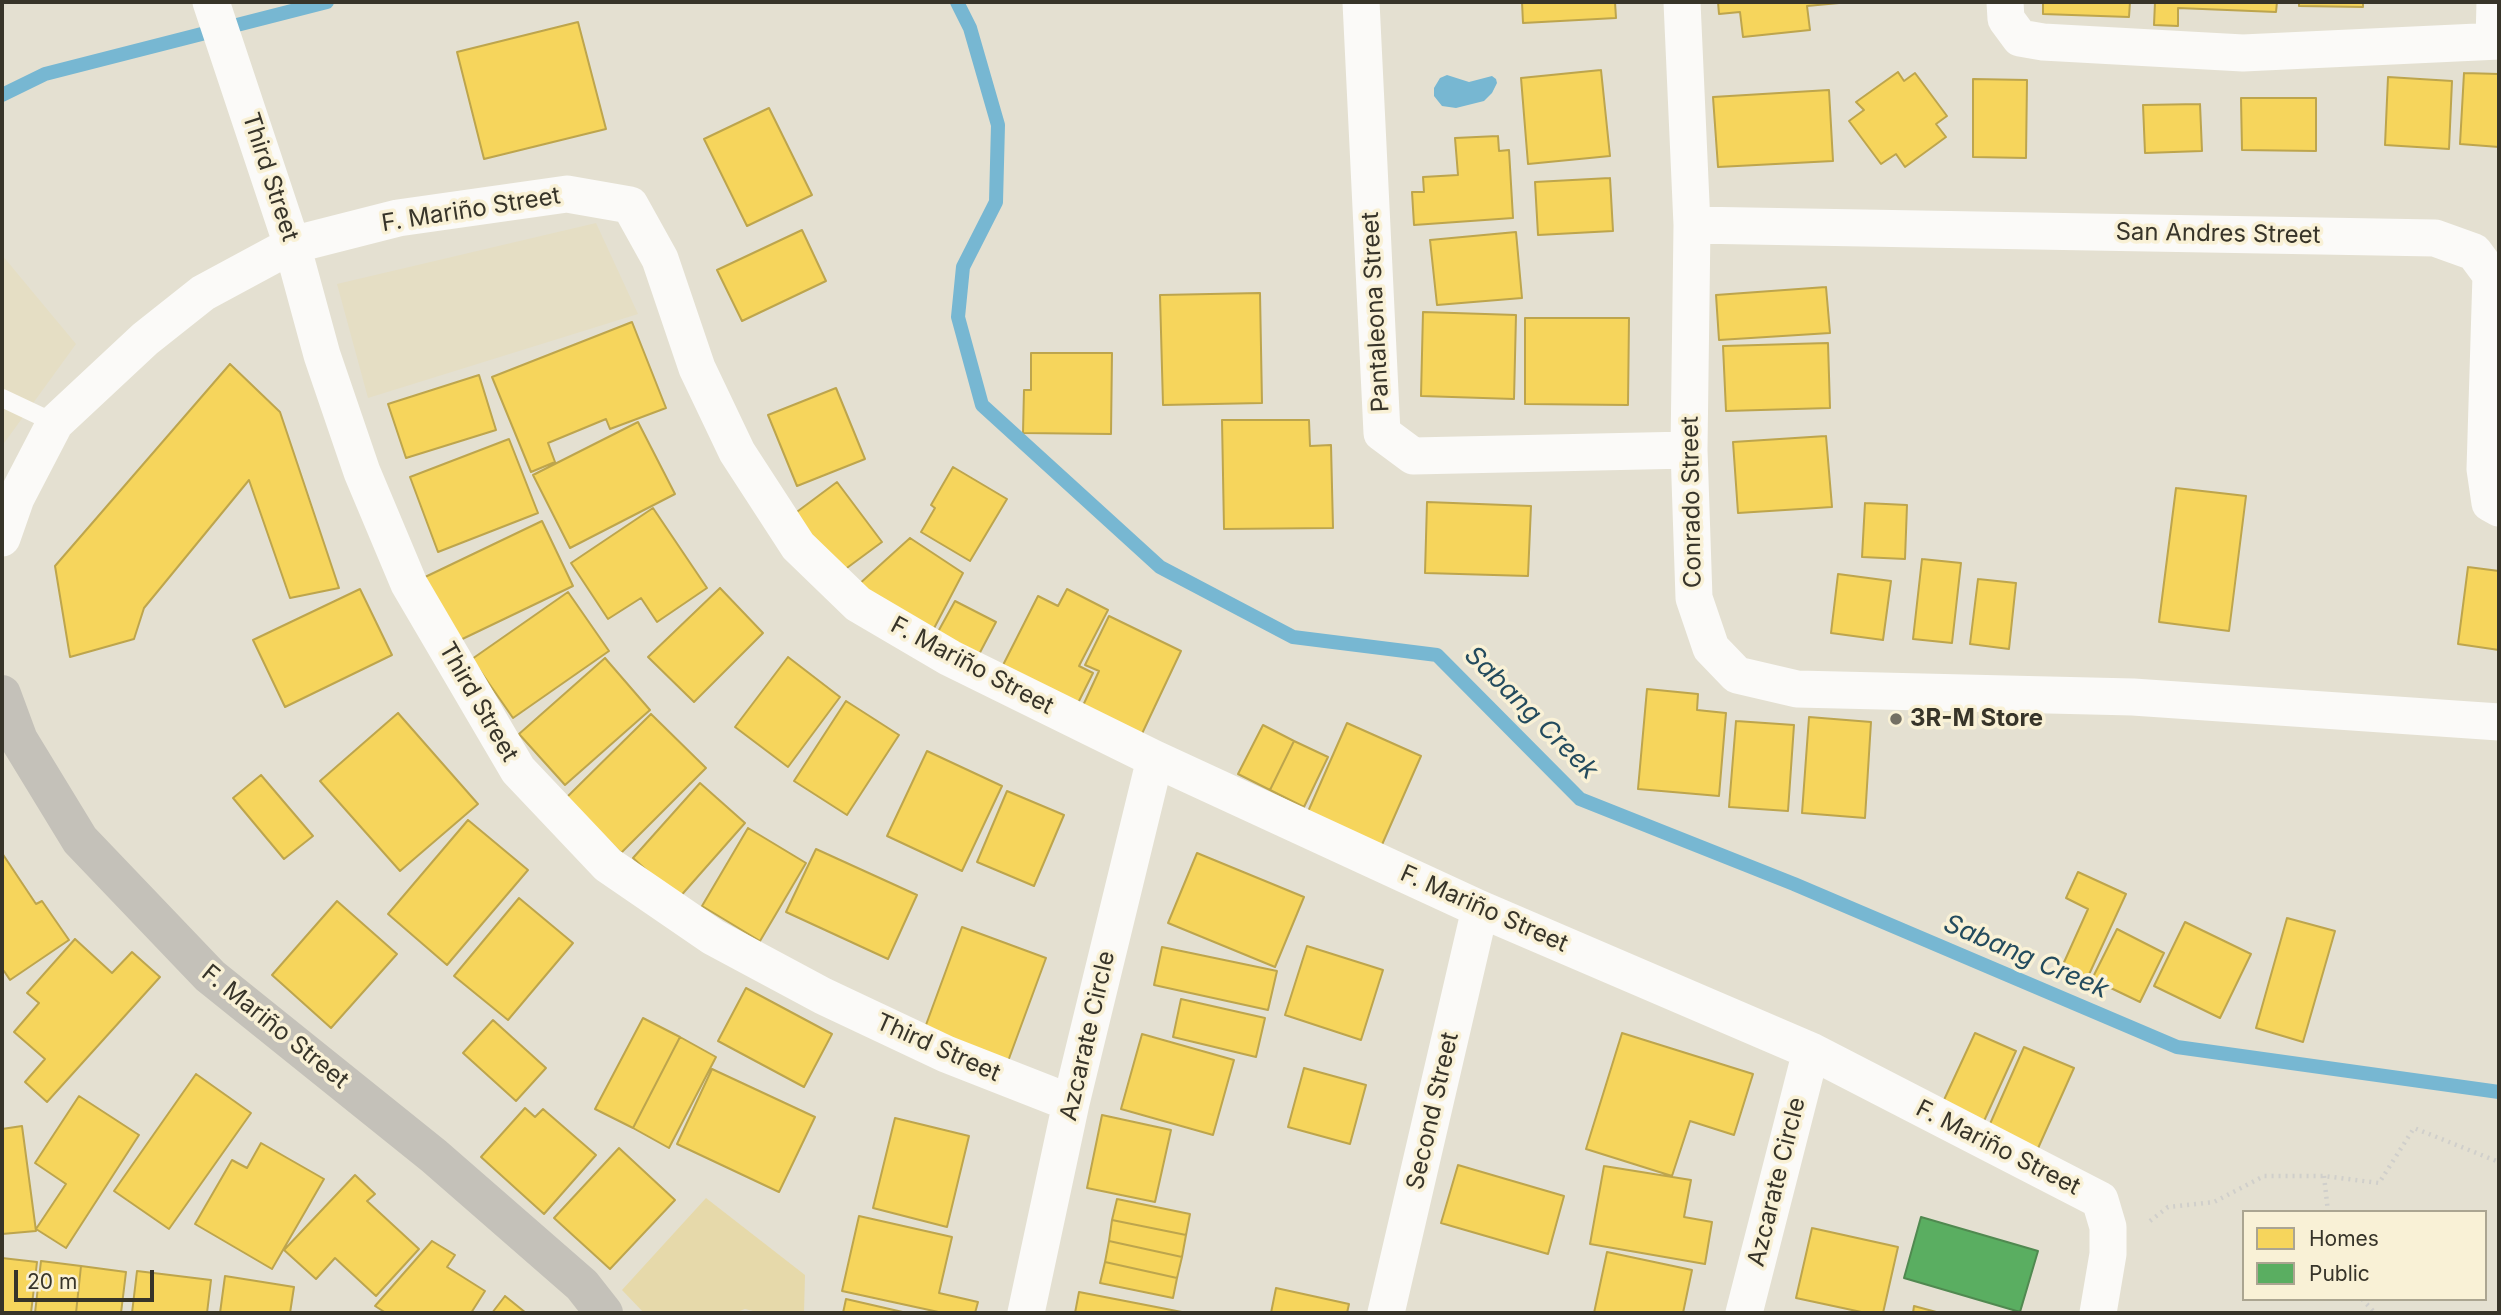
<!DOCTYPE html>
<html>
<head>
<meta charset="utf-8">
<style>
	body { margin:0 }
	#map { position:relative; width:2501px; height:1315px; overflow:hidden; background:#e4e0d1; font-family:Inter,sans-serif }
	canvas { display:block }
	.frame { position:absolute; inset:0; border:4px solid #373429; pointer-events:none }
	.legend { position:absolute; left:2242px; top:1210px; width:245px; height:91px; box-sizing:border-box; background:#f9f1d6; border:2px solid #aba591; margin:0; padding:9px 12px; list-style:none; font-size:21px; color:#373429 }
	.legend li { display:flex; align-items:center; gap:14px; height:35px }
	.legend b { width:35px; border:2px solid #aba591 }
	.scale { position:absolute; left:14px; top:1270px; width:140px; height:32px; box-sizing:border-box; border:4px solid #373429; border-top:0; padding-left:9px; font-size:21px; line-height:24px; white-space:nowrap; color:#373429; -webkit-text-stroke:5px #f9f1d6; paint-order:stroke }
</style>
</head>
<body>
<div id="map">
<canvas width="2501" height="1315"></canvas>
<div class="frame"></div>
<ul class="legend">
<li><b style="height:19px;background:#f6d55c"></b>Homes</li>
<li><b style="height:19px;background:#5aae61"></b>Public</li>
</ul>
<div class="scale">20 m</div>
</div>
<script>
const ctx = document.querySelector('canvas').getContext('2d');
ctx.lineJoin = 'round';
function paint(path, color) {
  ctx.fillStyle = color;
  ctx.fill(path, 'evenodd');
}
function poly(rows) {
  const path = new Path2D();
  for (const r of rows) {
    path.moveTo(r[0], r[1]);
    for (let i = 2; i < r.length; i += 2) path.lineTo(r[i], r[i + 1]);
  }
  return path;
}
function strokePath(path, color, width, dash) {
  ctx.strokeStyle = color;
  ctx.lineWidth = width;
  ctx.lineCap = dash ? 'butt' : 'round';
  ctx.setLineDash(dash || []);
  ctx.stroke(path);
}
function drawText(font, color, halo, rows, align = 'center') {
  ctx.font = font + ' Inter,sans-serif';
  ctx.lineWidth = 7;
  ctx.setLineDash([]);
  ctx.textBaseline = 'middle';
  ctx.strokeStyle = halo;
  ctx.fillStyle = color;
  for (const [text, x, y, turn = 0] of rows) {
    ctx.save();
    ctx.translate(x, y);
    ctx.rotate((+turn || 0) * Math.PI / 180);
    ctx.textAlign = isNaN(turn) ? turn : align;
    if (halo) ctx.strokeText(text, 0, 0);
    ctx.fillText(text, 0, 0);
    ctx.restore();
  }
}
paint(poly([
	[596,223,638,314,368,398,337,284],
	[2,255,76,344,2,446]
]), '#e5dec4');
paint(poly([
	[706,1198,805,1275,804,1313,761,1313,745,1309,734,1313,644,1313,622,1290]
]), '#e6d9aa');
paint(poly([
	[1447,75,1469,82,1492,76,1496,79,1497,83,1492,93,1484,101,1456,108,1442,106,1434,96,1434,88,1440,78]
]), '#77b7d2');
const homes = poly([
	[1522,2,1615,2,1616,18,1523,23,1522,2],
	[1718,2,1839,2,1839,3,1807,6,1810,30,1743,37,1740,12,1719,14,1718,2],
	[2043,2,2130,2,2129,17,2043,14,2043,2],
	[2155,2,2277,2,2276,12,2178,8,2178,26,2154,25,2155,2],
	[2299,2,2363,2,2363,7,2299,6,2299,2],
	[578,22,606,129,484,159,457,52,578,22],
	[1601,70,1610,156,1528,164,1521,78,1601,70],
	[1898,72,1904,81,1915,73,1947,116,1936,124,1946,137,1905,167,1896,154,1881,164,1849,121,1864,110,1856,102,1898,72],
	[2464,73,2499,74,2499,147,2460,144,2464,73],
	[2388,77,2452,81,2449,149,2385,145,2388,77],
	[1973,79,2027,80,2026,158,1973,157,1973,79],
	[1829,90,1833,161,1718,167,1713,97,1829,90],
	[2241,98,2316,98,2316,151,2242,150,2241,98],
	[2200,104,2202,151,2145,153,2143,105,2200,104],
	[769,108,812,195,747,226,704,139,769,108],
	[1498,136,1499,151,1509,150,1513,218,1414,225,1412,192,1424,192,1423,177,1458,175,1455,138,1498,136],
	[1610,178,1613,231,1538,235,1535,182,1610,178],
	[802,230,826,281,742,321,717,270,802,230],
	[1516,232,1522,298,1437,305,1430,240,1516,232],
	[1826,287,1830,333,1719,340,1716,295,1826,287],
	[1260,293,1262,403,1163,405,1160,295,1260,293],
	[1423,312,1516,315,1514,399,1421,396,1423,312],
	[1525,318,1629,318,1628,405,1525,404,1525,318],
	[632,322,666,408,610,429,606,419,548,443,555,462,531,472,492,377,632,322],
	[1828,343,1830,408,1726,411,1723,346,1828,343],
	[1031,353,1112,353,1111,434,1023,433,1024,390,1031,390,1031,353],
	[230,364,280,412,339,588,290,598,249,480,144,608,134,639,70,657,55,566,230,364],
	[479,375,496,430,406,458,388,404,479,375],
	[836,388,865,459,797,486,768,415,836,388],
	[1222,420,1309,420,1310,446,1331,445,1333,528,1224,529,1222,420],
	[638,422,675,494,570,548,533,475,638,422],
	[1826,436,1832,507,1738,513,1733,442,1826,436],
	[509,439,538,513,438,552,410,477,509,439],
	[953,467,1007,499,970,561,921,532,935,508,931,505,953,467],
	[837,482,882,542,836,576,790,517,837,482],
	[2176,488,2246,496,2229,631,2159,622,2176,488],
	[1427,502,1531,506,1528,576,1425,573,1427,502],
	[1865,503,1907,505,1905,559,1862,557,1865,503],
	[653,508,707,588,657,622,641,598,608,619,571,563,653,508],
	[542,521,573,586,454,643,423,578,542,521],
	[910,538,963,573,931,634,857,586,910,538],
	[1922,559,1961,563,1952,643,1913,639,1922,559],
	[2468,567,2499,571,2499,650,2458,644,2468,567],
	[1838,574,1891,581,1883,640,1831,633,1838,574],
	[1978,579,2016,583,2009,649,1970,644,1978,579],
	[720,588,763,633,694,702,648,657,720,588],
	[360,589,392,655,285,707,253,640,360,589],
	[1067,589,1108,610,1079,666,1093,673,1075,709,1000,671,1038,596,1058,606,1067,589],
	[568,592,609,651,513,718,472,659,568,592],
	[955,601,996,622,975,662,934,639,955,601],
	[1109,616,1181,651,1139,740,1080,712,1099,671,1085,665,1109,616],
	[788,657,840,697,788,767,735,727,788,657],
	[605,658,650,710,565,785,519,734,605,658],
	[1647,689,1698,694,1697,710,1726,713,1719,796,1638,789,1647,689],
	[846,701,899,735,847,815,794,781,846,701],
	[398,713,478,804,400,871,320,781,398,713],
	[651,714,706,768,621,853,566,798,651,714],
	[1809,717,1871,722,1865,818,1802,813,1809,717],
	[1736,721,1794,725,1788,811,1729,807,1736,721],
	[1347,723,1421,756,1377,856,1303,823,1347,723],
	[1263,725,1294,741,1270,790,1238,774,1263,725],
	[1294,741,1328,757,1304,807,1270,790,1294,741],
	[927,751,1002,786,962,871,887,836,927,751],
	[261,775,313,836,284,859,233,798,261,775],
	[700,783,745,823,678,899,633,858,700,783],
	[1007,791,1064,815,1034,886,977,862,1007,791],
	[468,820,528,870,447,965,388,914,468,820],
	[748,828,806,863,760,941,702,906,748,828],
	[816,849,917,895,888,959,786,912,816,849],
	[2,853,36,904,42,901,69,940,10,980,4,971,2,973,2,853],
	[1197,853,1304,897,1275,967,1168,923,1197,853],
	[2078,872,2126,894,2086,981,2061,969,2088,909,2066,898,2078,872],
	[519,898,573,943,508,1020,454,976,519,898],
	[337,901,397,954,331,1028,272,975,337,901],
	[2287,918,2335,931,2303,1042,2256,1028,2287,918],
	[2185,922,2251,954,2220,1018,2154,986,2185,922],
	[962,927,1046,958,1007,1064,923,1033,962,927],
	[2117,929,2164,953,2140,1002,2092,979,2117,929],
	[75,939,112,973,132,952,160,977,47,1102,25,1082,45,1059,14,1032,39,1003,27,993,75,939],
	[1307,946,1383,970,1361,1040,1285,1015,1307,946],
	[1162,947,1277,971,1268,1010,1154,985,1162,947],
	[746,988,832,1034,804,1087,718,1041,746,988],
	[1181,999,1265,1018,1256,1057,1173,1037,1181,999],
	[643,1018,680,1037,633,1128,595,1109,643,1018],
	[493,1020,546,1068,516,1101,463,1053,493,1020],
	[1622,1033,1753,1074,1734,1135,1690,1121,1672,1176,1586,1149,1622,1033],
	[1975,1033,2016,1051,1984,1121,1943,1102,1975,1033],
	[1142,1034,1234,1060,1213,1135,1121,1109,1142,1034],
	[680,1037,716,1057,669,1148,633,1128,680,1037],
	[2024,1047,2074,1068,2035,1155,1986,1133,2024,1047],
	[1304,1068,1366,1085,1350,1144,1288,1127,1304,1068],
	[712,1069,815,1117,779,1192,677,1144,712,1069],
	[196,1074,251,1113,169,1229,114,1191,196,1074],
	[79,1096,139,1135,66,1248,36,1229,66,1184,35,1163,79,1096],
	[525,1108,535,1117,543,1109,596,1155,544,1214,481,1157,525,1108],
	[1102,1115,1171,1130,1155,1202,1087,1188,1102,1115],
	[895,1118,969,1136,947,1227,873,1208,895,1118],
	[22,1126,36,1231,2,1234,2,1129,22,1126],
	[261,1143,324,1179,272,1269,195,1224,232,1160,247,1168,261,1143],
	[619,1148,675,1200,610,1269,554,1218,619,1148],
	[1458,1165,1564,1196,1548,1254,1441,1223,1458,1165],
	[1604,1166,1691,1180,1684,1217,1712,1222,1705,1264,1590,1244,1604,1166],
	[355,1175,375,1194,367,1201,419,1249,376,1296,335,1258,316,1279,284,1250,355,1175],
	[1117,1199,1190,1214,1186,1235,1112,1220,1117,1199],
	[859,1216,952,1237,939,1293,978,1302,975,1313,943,1313,842,1291,859,1216],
	[1112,1220,1186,1235,1182,1257,1109,1241,1112,1220],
	[1812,1228,1898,1247,1883,1313,1866,1313,1796,1298,1812,1228],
	[432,1241,455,1255,447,1267,485,1291,471,1313,386,1313,375,1306,432,1241],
	[1109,1241,1182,1257,1177,1278,1105,1262,1109,1241],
	[1607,1252,1692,1270,1683,1313,1594,1313,1607,1252],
	[2,1258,37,1262,31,1313,2,1313,2,1258],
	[41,1261,81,1266,76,1313,35,1313,41,1261],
	[1105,1262,1177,1278,1173,1298,1100,1283,1105,1262],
	[81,1266,126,1272,121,1313,76,1313,81,1266],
	[137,1271,211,1280,207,1313,132,1313,137,1271],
	[225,1276,294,1287,290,1313,220,1313,225,1276],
	[1276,1288,1349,1304,1347,1313,1271,1313,1276,1288],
	[1079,1292,1187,1313,1075,1313,1079,1292],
	[505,1296,526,1313,492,1313,505,1296],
	[846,1299,907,1313,843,1313,846,1299],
	[1914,1306,1940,1313,1913,1313,1914,1306]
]);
paint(homes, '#f6d55c');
strokePath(homes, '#bda54d', 2);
const public = poly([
	[1921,1217,2038,1251,2020,1312,1904,1278,1921,1217]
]);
paint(public, '#5aae61');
strokePath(public, '#508950', 2);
strokePath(poly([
	[957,2,970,28,998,125,996,202,963,267,958,317,982,405,1160,567,1293,637,1437,655,1580,799,1794,884,2177,1047,2499,1092],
	[2,95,45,74,327,2]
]), '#77b7d2', 14);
strokePath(poly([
	[2324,1176,2328,1212],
	[2150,1221,2168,1207,2214,1202,2264,1176,2324,1176,2379,1183,2414,1128,2499,1162],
	[2362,1299,2375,1313]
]), '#d0cfcb', 4.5, [2, 5]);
strokePath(poly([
	[2,398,55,423]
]), '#fbfaf8', 18);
strokePath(poly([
	[211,2,292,245,322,355,362,472,409,584,518,770,608,865,713,937,823,996,946,1054,1071,1103],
	[1361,2,1382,433,1413,456,1689,450],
	[1682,2,1692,225,1689,450,1694,598,1711,648,1737,675,1797,689,2133,697,2499,722],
	[2005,2,2006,19,2020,38,2043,42,2243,53,2499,41],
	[2494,41,2495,2],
	[1692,225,2435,238,2474,252,2491,275,2485,469,2490,503,2499,508],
	[2,538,16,498,55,423,145,339,203,293,292,245,398,218,567,194,630,205,660,259,697,368,737,452,798,546,858,604,950,658,1155,759,1480,909,1811,1051,2100,1200,2108,1227,2108,1254,2098,1313],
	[1026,1313,1071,1103,1155,759],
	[1386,1313,1480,909],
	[1744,1313,1811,1051]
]), '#fbfaf8', 37);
strokePath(poly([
	[2,694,19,740,80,840,210,976,434,1156,582,1285,604,1313]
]), '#c4c1b9', 38);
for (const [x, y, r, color] of [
	[1896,719,7,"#747064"]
]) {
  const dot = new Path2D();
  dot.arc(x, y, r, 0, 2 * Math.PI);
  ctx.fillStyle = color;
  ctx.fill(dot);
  strokePath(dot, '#f9f1d6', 2.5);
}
drawText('24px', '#373429', '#f9f1d6', [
	["Third Street",270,177,72],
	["F. Mariño Street",471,210,-9],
	["San Andres Street",2218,234,1],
	["Pantaleona Street",1376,312,-93],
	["Conrado Street",1692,502,-91],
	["F. Mariño Street",972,666,28],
	["Third Street",478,702,60],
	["F. Mariño Street",1484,909,24],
	["F. Mariño Street",275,1027,39],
	["Azcarate Circle",1088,1036,-77],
	["Third Street",938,1048,24],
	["Second Street",1433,1111,-77],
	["F. Mariño Street",1998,1148,27],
	["Azcarate Circle",1777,1182,-76]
]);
drawText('bold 24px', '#373429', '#f9f1d6', [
	["3R-M Store",1910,719]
], 'left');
drawText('italic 26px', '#234b5e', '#f9f1d6', [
	["Sabang Creek",1531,713,45],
	["Sabang Creek",2026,957,23]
]);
</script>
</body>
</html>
